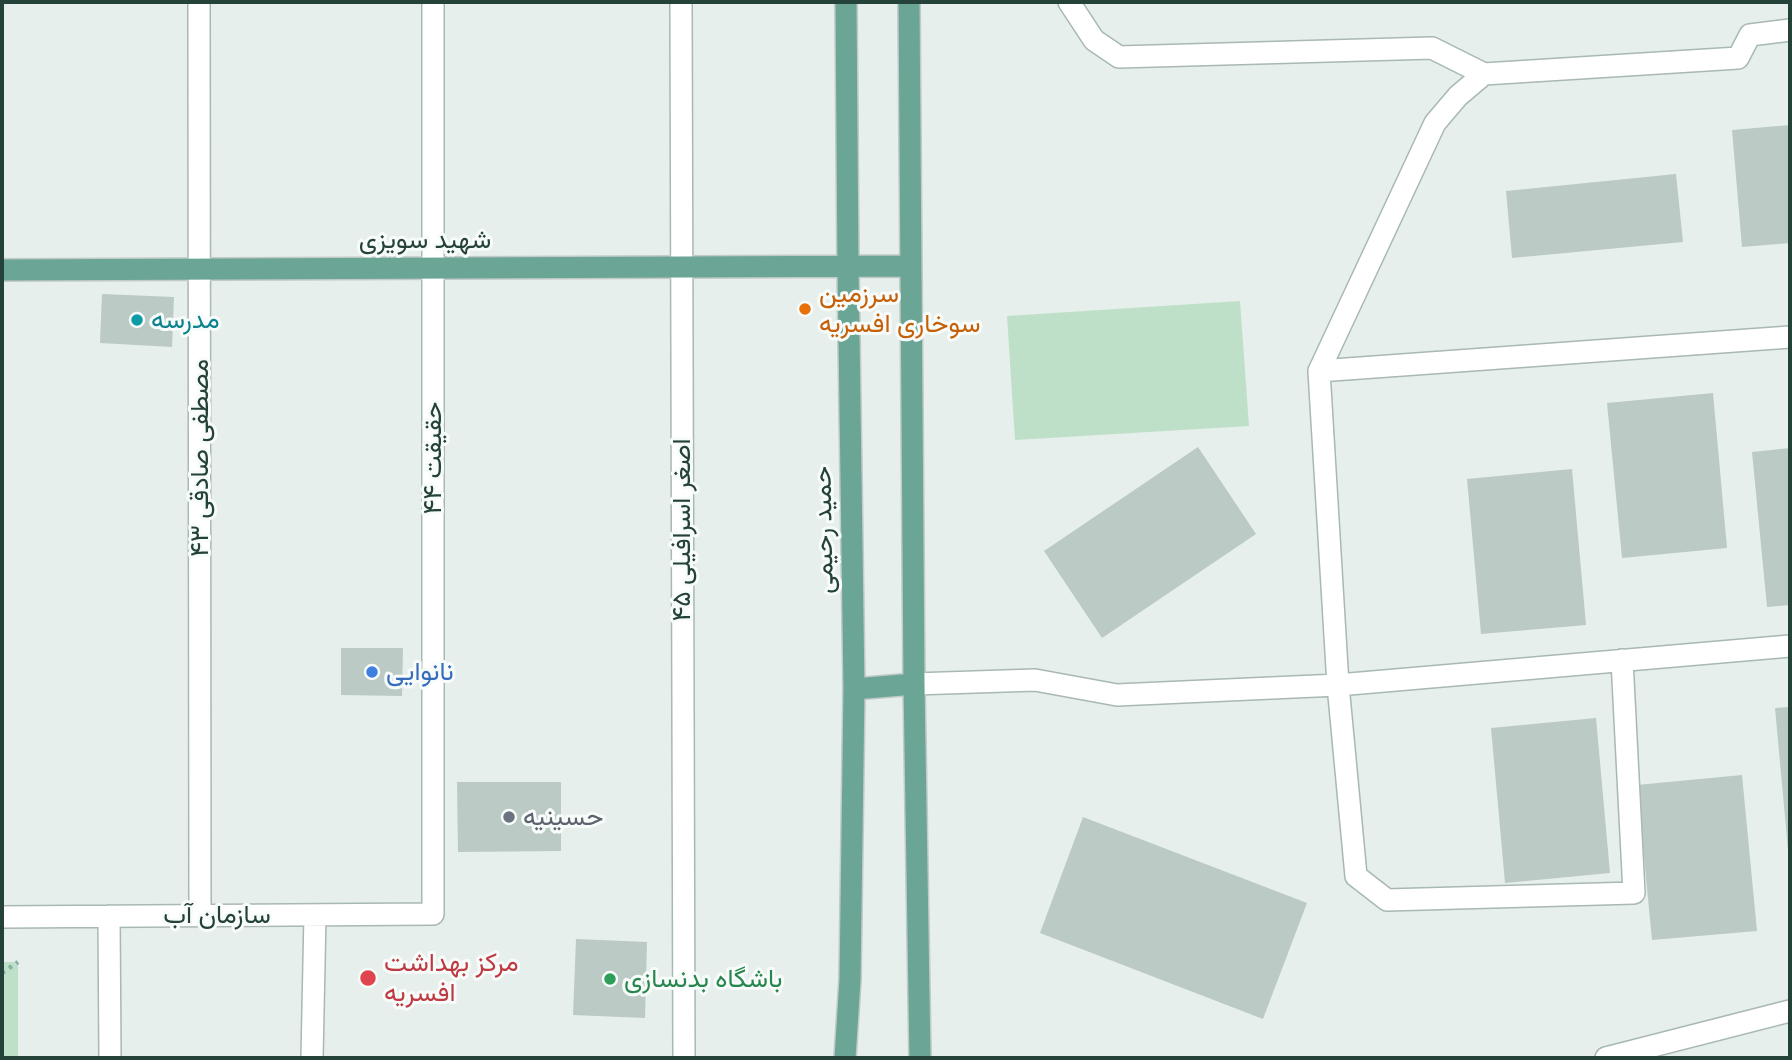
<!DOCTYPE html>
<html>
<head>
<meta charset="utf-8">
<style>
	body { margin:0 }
	#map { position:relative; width:1792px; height:1060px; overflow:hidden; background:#e6efeb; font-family:Figtree,sans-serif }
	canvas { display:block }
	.frame { position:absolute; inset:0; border:4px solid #24423a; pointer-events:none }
</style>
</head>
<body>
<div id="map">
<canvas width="1792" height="1060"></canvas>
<div class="frame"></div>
</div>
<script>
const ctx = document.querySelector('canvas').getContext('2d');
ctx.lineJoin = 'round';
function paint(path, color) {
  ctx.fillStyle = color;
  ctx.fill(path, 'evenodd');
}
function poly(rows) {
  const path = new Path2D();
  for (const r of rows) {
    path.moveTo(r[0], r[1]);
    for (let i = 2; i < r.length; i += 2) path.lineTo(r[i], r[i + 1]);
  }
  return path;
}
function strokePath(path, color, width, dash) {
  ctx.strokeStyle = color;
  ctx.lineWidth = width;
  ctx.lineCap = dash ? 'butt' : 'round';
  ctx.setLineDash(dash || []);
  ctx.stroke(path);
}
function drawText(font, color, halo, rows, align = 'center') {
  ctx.font = font + ' Figtree,Vazirmatn,sans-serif';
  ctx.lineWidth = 6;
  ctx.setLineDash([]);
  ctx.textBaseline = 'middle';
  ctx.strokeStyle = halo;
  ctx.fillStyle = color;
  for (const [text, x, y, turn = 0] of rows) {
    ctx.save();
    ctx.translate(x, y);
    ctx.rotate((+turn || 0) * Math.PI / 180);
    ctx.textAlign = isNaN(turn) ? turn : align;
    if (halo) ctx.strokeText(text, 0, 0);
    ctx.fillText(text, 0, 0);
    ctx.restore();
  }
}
paint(poly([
	[1240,301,1249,426,1015,440,1007,316],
	[2,962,18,962,18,1058,2,1058]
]), '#bfe0c8');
paint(poly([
	[1790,125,1790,243,1742,247,1732,130],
	[1676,174,1683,242,1512,258,1506,191],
	[102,294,174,297,172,347,100,343],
	[1713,393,1727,548,1622,558,1607,403],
	[1198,447,1256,534,1102,638,1044,551],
	[1790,448,1790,605,1767,607,1752,452],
	[1572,469,1586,625,1481,634,1467,479],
	[341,648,403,648,402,696,341,695],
	[1790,707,1790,850,1788,850,1775,708],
	[1596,718,1610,873,1505,883,1491,728],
	[1742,775,1757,931,1652,940,1637,785],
	[457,782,561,782,561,851,458,852],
	[1083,817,1307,903,1263,1019,1040,933],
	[576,939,647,942,645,1018,573,1015]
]), '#bbcac4');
const minor = poly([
	[199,2,200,915],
	[681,2,684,1058],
	[1069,2,1094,40,1119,57,1432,48,1484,74],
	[1319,371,1435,123,1458,96,1484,74,1738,58,1750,35,1790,30],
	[1622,660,1634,893,1387,900,1356,876,1338,685,1319,371,1790,337],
	[914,684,1035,680,1117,695,1338,685,1790,646],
	[109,916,110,1058],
	[2,917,433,914,433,2],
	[312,1058,315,915],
	[1606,1058,1790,1011]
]);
const major = poly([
	[909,2,914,684,920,1058],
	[2,270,910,266],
	[854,689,914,684],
	[845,1058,850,980,854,689,848,267,846,2]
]);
strokePath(minor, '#a8b8b2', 24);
strokePath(major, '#c2cac8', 24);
strokePath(poly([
	[2,973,18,962]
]), '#86b3a5', 4.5, [3.5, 5]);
strokePath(minor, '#fff', 21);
strokePath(major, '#6aa596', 21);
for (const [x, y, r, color] of [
	[805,309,7,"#e8710a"],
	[137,320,7,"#0f9aa8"],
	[372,672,7,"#3f7fe0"],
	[509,817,7,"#6b7280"],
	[368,978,9,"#e0444e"],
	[610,979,7,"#2e9e5b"]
]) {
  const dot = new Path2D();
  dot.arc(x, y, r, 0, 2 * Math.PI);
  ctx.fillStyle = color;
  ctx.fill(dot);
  strokePath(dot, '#f7fbf9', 2.5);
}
drawText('26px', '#24423a', '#f7fbf9', [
	["شهید سویزی",425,240],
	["مصطفی صادقی ۴۳",200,458,-90],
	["حقیقت ۴۴",433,458,-90],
	["اصغر اسرافیلی ۴۵",682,530,-90],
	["حمید رحیمی",824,530,-91],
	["سازمان آب",217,915]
]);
drawText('26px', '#c56008', '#f7fbf9', [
	["سرزمین",819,294],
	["سوخاری افسریه",819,324]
], 'left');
drawText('26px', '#0d838f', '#f7fbf9', [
	["مدرسه",151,320]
], 'left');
drawText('26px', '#366cbe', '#f7fbf9', [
	["نانوایی",386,672]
], 'left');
drawText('26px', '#5b616d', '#f7fbf9', [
	["حسینیه",523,817]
], 'left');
drawText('26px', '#be3a42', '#f7fbf9', [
	["مرکز بهداشت",384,963],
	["افسریه",384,993]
], 'left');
drawText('26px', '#27864d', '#f7fbf9', [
	["باشگاه بدنسازی",624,979]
], 'left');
</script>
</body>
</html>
